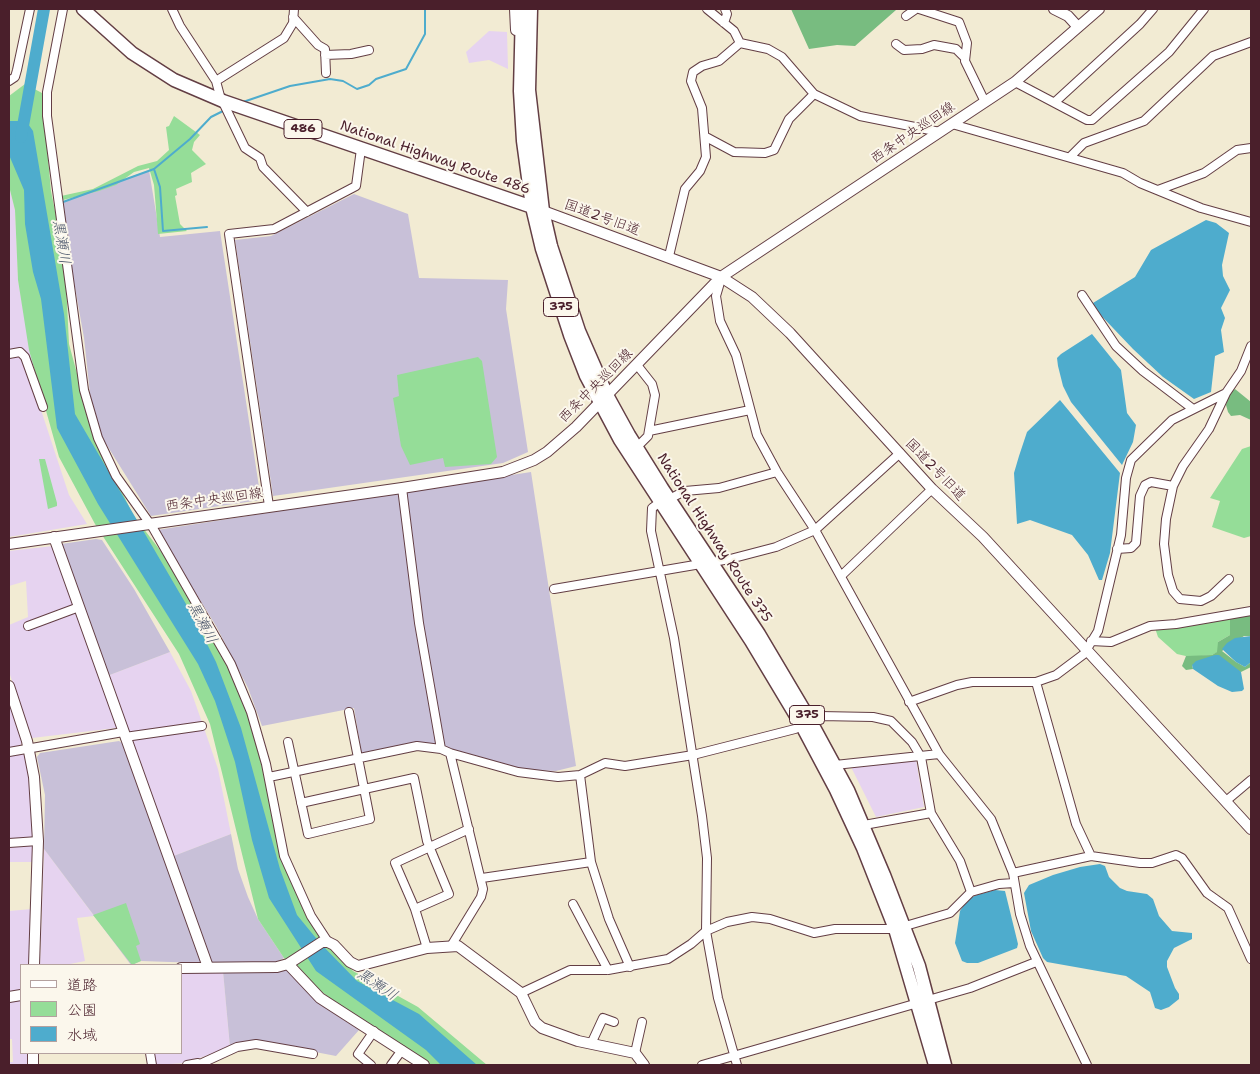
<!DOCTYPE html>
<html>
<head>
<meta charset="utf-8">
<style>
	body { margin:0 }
	#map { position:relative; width:1260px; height:1074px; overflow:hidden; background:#f2ebd3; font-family:"Shantell Sans","Klee One",sans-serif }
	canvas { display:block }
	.frame { position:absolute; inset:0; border:10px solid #4a1f2b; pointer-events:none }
	.legend { position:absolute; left:20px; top:964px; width:162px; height:90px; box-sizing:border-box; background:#fbf7ec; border:1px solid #b4a19f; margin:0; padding:6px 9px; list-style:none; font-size:15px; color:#4a1f2b }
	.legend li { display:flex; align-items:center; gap:10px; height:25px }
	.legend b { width:25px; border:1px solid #b4a19f }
</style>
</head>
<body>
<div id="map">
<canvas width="1260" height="1074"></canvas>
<div class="frame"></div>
<ul class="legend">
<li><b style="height:6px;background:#fff"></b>道路</li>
<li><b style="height:14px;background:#95dd98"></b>公園</li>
<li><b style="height:14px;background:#4eaccd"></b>水域</li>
</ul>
</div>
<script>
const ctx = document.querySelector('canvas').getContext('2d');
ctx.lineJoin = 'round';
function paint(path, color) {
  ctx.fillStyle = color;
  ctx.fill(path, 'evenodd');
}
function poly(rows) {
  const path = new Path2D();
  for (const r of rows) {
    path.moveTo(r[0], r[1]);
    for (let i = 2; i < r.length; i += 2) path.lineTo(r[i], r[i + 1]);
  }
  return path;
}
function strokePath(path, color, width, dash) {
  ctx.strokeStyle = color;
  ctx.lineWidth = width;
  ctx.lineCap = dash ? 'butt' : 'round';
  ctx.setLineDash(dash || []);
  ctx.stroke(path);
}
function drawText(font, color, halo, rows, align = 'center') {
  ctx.font = font + ' "Shantell Sans","Klee One",sans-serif';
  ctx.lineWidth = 4;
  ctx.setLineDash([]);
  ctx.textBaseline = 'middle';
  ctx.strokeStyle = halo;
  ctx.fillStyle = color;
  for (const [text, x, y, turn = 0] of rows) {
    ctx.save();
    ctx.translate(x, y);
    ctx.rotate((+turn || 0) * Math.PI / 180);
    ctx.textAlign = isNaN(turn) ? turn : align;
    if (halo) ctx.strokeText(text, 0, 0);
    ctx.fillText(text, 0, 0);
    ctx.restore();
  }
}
paint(poly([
	[489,31,507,32,508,69,489,60,469,63,466,52],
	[9,186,15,210,18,280,42,413,69,495,87,524,9,537],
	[53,546,117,723,116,728,32,738,9,672,9,625,28,617,26,581,9,586,9,551],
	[170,652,191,691,205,731,218,769,231,834,171,857,107,676],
	[9,702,22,742,19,748,9,748],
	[20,752,27,757,32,776,34,838,9,840,9,754],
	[916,760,924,807,876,817,852,769,853,765],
	[34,843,33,862,9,862,9,844],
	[44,849,94,916,77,918,85,961,65,965,40,965],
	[32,909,31,965,21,965,21,992,9,994,9,911],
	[223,971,230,1047,186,1063,155,1065,153,1053,181,1053,181,972],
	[21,997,21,1053,29,1053,29,1065,9,1065,9,1062,13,1062,12,1039,9,1039,9,1000]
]), '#e6d3f0');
paint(poly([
	[149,170,160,237,220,231,261,500,151,516,103,439,91,403,84,338,60,203],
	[354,194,408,214,419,278,508,280,506,309,528,452,503,463,273,496,235,240,271,236],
	[531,472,576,766,556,771,529,770,418,744,362,756,354,708,262,726,248,688,216,626,157,530],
	[96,539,102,540,134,589,170,652,107,676,61,544],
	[119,741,122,743,201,961,200,963,141,961,131,965,44,849,45,795,37,757,40,753],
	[231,834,238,869,248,897,258,919,284,958,277,962,210,963,171,857],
	[288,967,321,1005,359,1030,336,1056,279,1045,230,1047,223,971,278,972]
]), '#c8c0d8');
paint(poly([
	[25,84,42,93,51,191,65,261,69,344,92,429,133,515,183,580,221,648,253,718,284,861,299,899,320,935,353,971,418,1007,487,1065,430,1065,340,1006,303,977,284,958,258,919,210,724,179,654,95,524,59,457,29,350,18,280,15,210,9,186,9,96],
	[174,116,200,135,194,142,192,150,206,164,191,173,192,182,176,189,177,195,175,196,180,224,187,231,158,234,154,185,149,168,134,172,116,185,99,191,59,201,61,196,93,189,138,166,157,161,169,150,166,127,169,126],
	[478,357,482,361,497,457,491,464,445,467,443,458,410,465,401,446,393,398,399,396,397,375],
	[1251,446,1251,536,1244,538,1212,527,1220,501,1210,498,1242,449],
	[39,459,45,459,57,503,57,506,48,509],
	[1230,618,1230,635,1218,642,1218,652,1212,655,1190,657,1177,654,1158,637,1155,628],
	[126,903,140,944,136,946,141,961,132,965,93,915]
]), '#95dd98');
paint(poly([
	[791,9,896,9,896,10,855,46,837,45,809,49],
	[1235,389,1251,402,1251,420,1240,415,1231,416,1228,412,1226,405,1227,398,1230,392],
	[1251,614,1251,636,1244,636,1222,651,1236,662,1245,667,1251,662,1251,667,1241,672,1192,665,1193,669,1186,670,1182,666,1186,656,1212,655,1217,652,1218,642,1230,635,1230,618]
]), '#78bc80');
paint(poly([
	[9,121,26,121,33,131,64,314,75,414,193,616,216,662,241,728,280,869,297,915,320,943,357,981,419,1014,477,1065,441,1065,426,1050,316,971,269,898,252,840,235,762,215,701,198,664,98,504,57,428,41,299,33,272,25,224,24,190,9,155],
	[1206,220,1216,223,1229,233,1222,265,1223,276,1230,290,1221,308,1225,318,1221,330,1224,352,1215,356,1211,392,1194,399,1163,377,1133,349,1093,307,1093,303,1135,277,1151,250],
	[1092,334,1121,370,1127,413,1136,425,1133,442,1122,465,1071,402,1063,386,1058,366,1057,358,1061,354],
	[1060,400,1120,473,1110,553,1102,580,1099,580,1088,555,1072,535,1030,520,1017,524,1014,473,1019,456,1027,432],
	[1251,636,1251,662,1245,667,1236,662,1222,649,1227,643,1235,638],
	[1215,655,1219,655,1241,672,1244,689,1242,691,1232,692,1218,686,1193,669,1192,665,1196,661],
	[1100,864,1105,866,1109,877,1120,888,1127,891,1147,894,1153,899,1159,916,1172,931,1192,933,1192,939,1174,948,1167,961,1167,967,1175,988,1179,994,1179,999,1169,1007,1161,1010,1155,1008,1150,992,1126,976,1047,962,1043,958,1031,931,1024,893,1029,885,1053,875,1080,867],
	[995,890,1005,891,1018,944,1017,948,978,963,967,963,962,961,955,943,960,911,968,899,977,895]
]), '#4eaccd');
strokePath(poly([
	[243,102,290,86,330,79,343,81,357,89,369,85,376,79,406,69,425,34,425,9],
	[154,169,160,187,163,231,207,227],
	[63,202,154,169,190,139,211,117,223,111]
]), '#4eaccd', 2);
strokePath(poly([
	[21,137,44,9]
]), '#4eaccd', 12);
const minor = poly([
	[63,9,47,92,47,116,84,390,98,438,116,476,153,528,231,664,251,712,266,764,284,856,311,916,328,942],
	[172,9,180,26,216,81],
	[294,9,293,23,284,38,216,81,220,96,245,148,260,158,263,167,307,212],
	[707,9,734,31,740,43,768,49,782,57,814,94,860,116,940,132],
	[919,9,959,22,967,43,965,61,985,102],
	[906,16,916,9],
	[293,17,318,45,325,49,326,73],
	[724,23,727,14,725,9],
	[896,44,904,50,922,49,934,45,956,49,965,58],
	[325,55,351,54,369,50],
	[9,81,15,77,17,70,30,9],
	[1015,82,1087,120,1092,120,1169,52,1204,9],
	[1055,102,1140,24,1153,9],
	[952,124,1123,173,1140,183,1201,208,1251,222],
	[706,137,734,152,765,153,774,150,789,119,814,94],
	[1070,157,1084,143,1144,121,1213,56,1251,42],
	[1158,190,1204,173,1237,150,1251,148],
	[669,256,685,189,700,171,706,157,702,108,691,81,693,72,702,66,719,61,740,43],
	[721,279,716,296,720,321,736,355,757,435,777,472,815,530,939,754,991,819,1013,873,1020,914,1030,946,1087,1065],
	[1082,295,1116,346,1143,371,1193,409],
	[9,354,20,352,25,357,43,407],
	[637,365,652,384,655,395,648,436,637,447],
	[1226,393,1209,429,1183,466,1173,486,1166,519,1164,544,1168,575,1173,591,1180,599,1201,601,1211,596,1229,579],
	[649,431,750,410],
	[402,488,419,623,441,749],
	[669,499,685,491,719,488,777,472],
	[659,503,652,508,651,531,674,638,702,816,707,858,706,931,718,998,737,1065],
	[269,506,229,234,274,229,356,186,361,149],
	[1117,549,1131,548,1136,543,1140,496,1145,485,1151,482,1173,486],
	[841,576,932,489],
	[554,589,730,559,776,547,815,530,900,453],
	[28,626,79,607],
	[1091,641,1111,642,1150,626,1176,624,1251,611],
	[1036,682,1076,824,1091,856],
	[909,702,957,685,972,682,1036,682,1056,675,1084,654,1098,631,1121,535,1126,478,1131,460,1172,420,1226,393,1241,371,1251,346],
	[810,720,820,716,873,717,891,721,912,742,921,757,931,813],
	[125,737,202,726],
	[288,742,308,834,370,819,349,712],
	[9,752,123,732],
	[450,753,483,889,481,897,451,946],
	[835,765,939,754],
	[580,775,591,862,609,919,630,967],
	[269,777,417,746,441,749,450,753,518,772,558,777,580,775,605,763,625,766,693,755,795,729,802,726],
	[1226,801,1251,780],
	[301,803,414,778,427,841,449,894,415,909],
	[864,825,931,813,960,861,971,892],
	[9,843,38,841],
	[1013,873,1091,856,1140,863,1152,863,1176,855,1182,858,1207,893,1228,908,1251,959],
	[482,878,591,862],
	[573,904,608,970],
	[427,948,415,909,395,863,469,829],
	[521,993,570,970,608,970,668,959,691,944,706,931,727,922,752,917,770,919,814,933,835,929,895,929,950,913,971,892,999,884,1014,883],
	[591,1044,603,1018,614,1022],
	[150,1053,152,1065],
	[635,1053,642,1022],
	[200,1064,237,1047,256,1044,313,1054],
	[187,1065,198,1063,201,1065],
	[371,1065,358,1054,374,1031],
	[391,1065,402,1050],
	[702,1065,970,988,1036,962]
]);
const tertiary = poly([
	[515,9,516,30],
	[1054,9,1068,16,1078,27],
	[543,211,721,277,752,297,790,333,932,489,983,537,1251,829],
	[54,537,208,967],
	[9,544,402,488,503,472,534,460,547,452,576,427,721,277,1015,82,1099,9],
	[9,686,27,741,34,777,38,841,34,965],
	[288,964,320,998,424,1065],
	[181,968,277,967,288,964,322,942,328,942,334,945,350,962,358,966,427,948,458,946,521,993,535,1022,542,1028,578,1041,635,1053,644,1065],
	[9,997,21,995],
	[33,1065,33,1053]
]);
const trunk = poly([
	[83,9,132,53,174,80,223,101,538,209],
	[522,9,520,91,523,141,532,207,542,249,570,335,586,376,620,440,751,641,802,726,836,790,863,848,895,929,935,1065],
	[531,9,529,90,543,211,551,246,579,331,607,395,629,435,662,488,759,634,810,720,848,790,884,875,919,966,945,1065]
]);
strokePath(minor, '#633e44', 10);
strokePath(tertiary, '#633e44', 12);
strokePath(trunk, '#633e44', 15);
strokePath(minor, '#fff', 8);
strokePath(tertiary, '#fff', 10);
strokePath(trunk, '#fff', 12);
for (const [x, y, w] of [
	[303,129,38],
	[561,307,35],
	[807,715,35]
]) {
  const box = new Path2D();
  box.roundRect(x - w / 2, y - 9.5, w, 19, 4);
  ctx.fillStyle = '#fbf7ec';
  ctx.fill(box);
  strokePath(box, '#4a1f2b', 1);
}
drawText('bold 12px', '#4a1f2b', null, [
	["486",303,129],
	["375",561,307],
	["375",807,715]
]);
drawText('14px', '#4a1f2b', '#fbf7ec', [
	["西条中央巡回線",913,133,-34],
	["National Highway Route 486",435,158,19],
	["国道2号旧道",602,218,20],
	["西条中央巡回線",596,386,-45],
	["国道2号旧道",935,470,46],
	["西条中央巡回線",214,500,-8],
	["National Highway Route 375",714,538,57]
]);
drawText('italic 15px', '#4c576c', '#fbf7ec', [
	["黒瀬川",61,242,81],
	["黒瀬川",202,623,62],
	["黒瀬川",377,985,34]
]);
</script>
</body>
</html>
